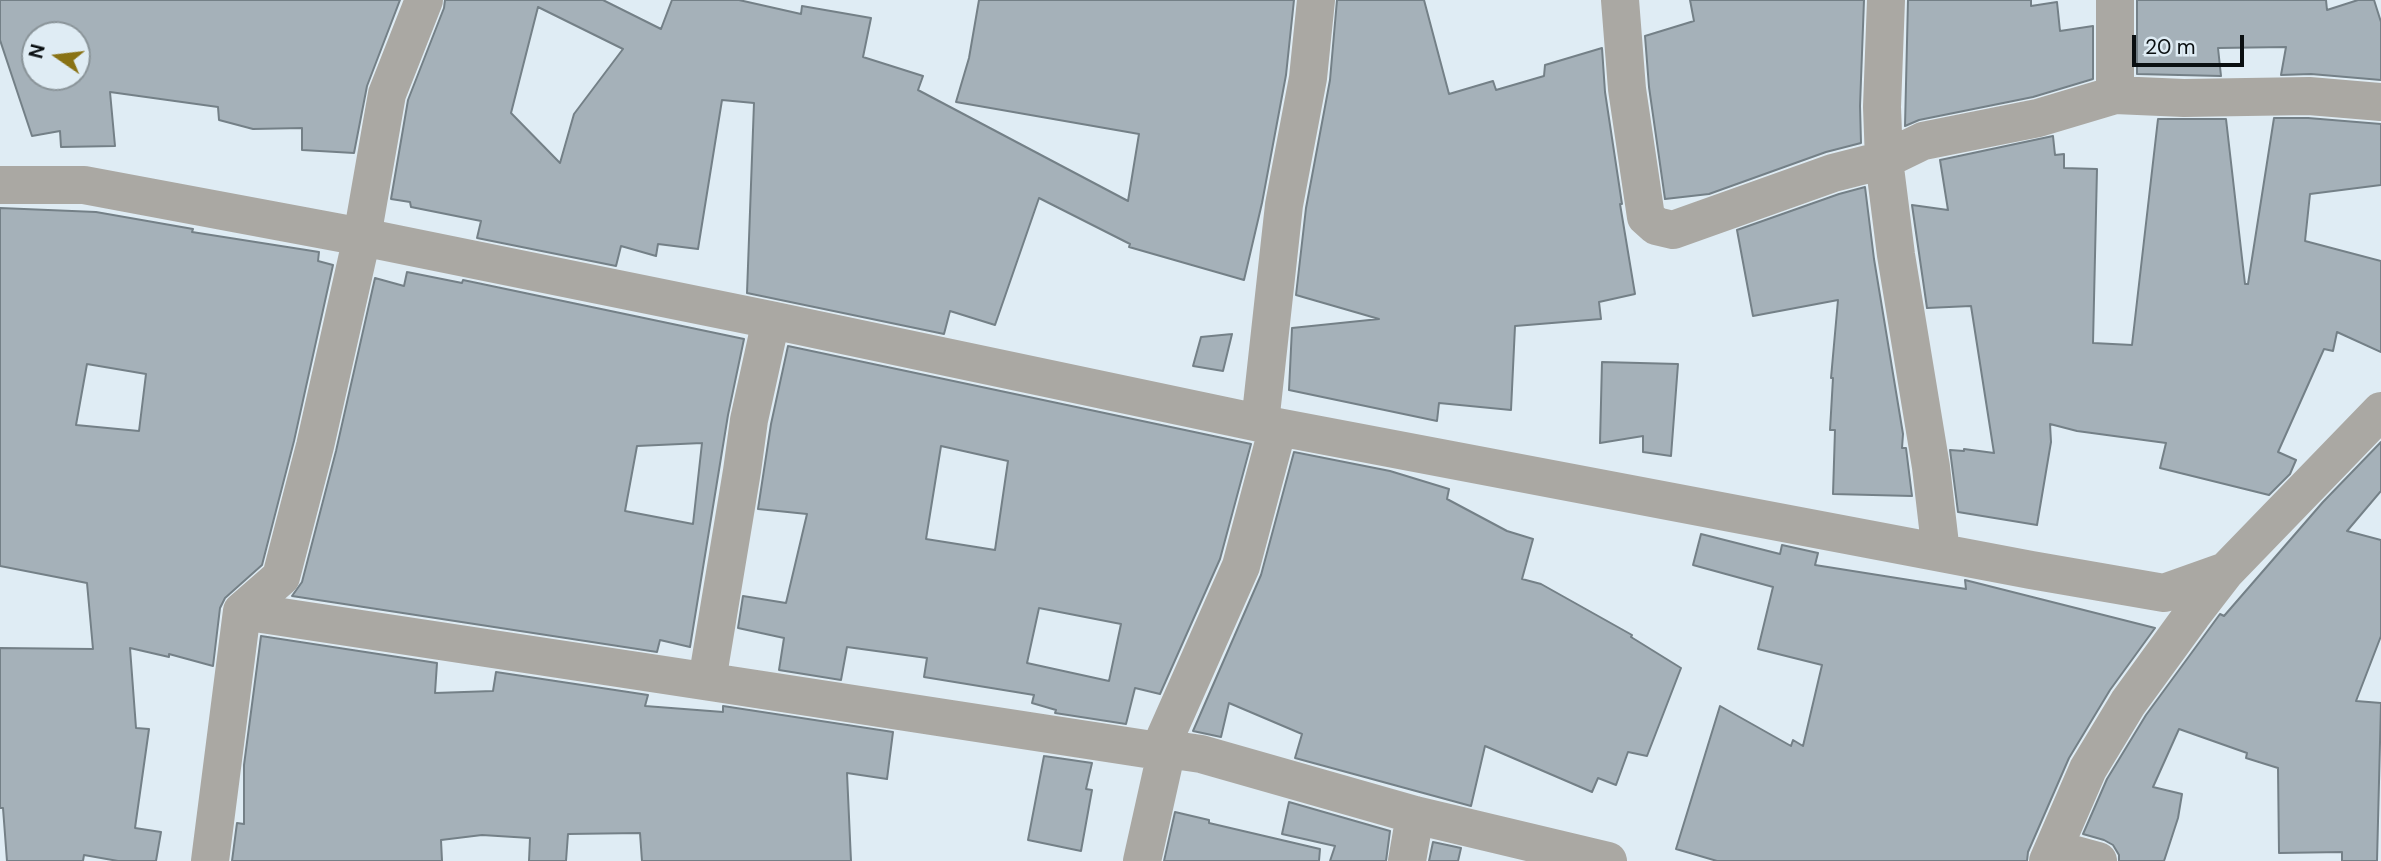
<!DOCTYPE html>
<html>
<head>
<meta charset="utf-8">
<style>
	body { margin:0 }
	#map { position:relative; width:2381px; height:861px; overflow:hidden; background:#dfecf4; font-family:"DM Sans",sans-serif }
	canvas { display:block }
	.north { position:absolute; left:21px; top:21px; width:70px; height:70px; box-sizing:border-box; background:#dfecf4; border:2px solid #8a9499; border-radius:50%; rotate:284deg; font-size:19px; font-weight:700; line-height:28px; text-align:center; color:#0a0f11 }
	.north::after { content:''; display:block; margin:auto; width:24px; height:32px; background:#897214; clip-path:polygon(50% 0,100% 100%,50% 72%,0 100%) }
	.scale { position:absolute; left:2132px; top:35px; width:112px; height:32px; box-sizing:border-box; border:4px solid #0a0f11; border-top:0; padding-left:9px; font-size:21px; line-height:24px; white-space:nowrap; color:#0a0f11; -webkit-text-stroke:5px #dfecf4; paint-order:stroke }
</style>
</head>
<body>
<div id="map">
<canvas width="2381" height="861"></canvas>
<div class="north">N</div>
<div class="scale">20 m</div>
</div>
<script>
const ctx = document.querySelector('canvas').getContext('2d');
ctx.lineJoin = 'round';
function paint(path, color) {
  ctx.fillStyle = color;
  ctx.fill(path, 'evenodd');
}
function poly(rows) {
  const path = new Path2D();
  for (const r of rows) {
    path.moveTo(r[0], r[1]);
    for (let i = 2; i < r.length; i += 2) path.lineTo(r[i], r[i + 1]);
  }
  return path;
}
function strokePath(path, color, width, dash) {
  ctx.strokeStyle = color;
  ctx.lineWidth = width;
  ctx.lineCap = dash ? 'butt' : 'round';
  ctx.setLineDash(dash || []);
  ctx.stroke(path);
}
const building = poly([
	[0,0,400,0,367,86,354,153,302,150,302,128,253,129,219,120,218,107,110,92,115,146,61,147,60,131,32,136,0,40,0,0],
	[35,35,77,35,77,77,35,77,35,35],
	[445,0,603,0,661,29,672,0,739,0,801,14,802,6,871,18,863,57,923,76,918,90,1128,201,1139,134,956,102,969,58,979,0,1294,0,1286,75,1262,203,1244,280,1129,247,1130,244,1039,198,995,325,950,311,944,334,747,293,754,103,722,100,698,249,658,244,656,256,621,246,616,266,477,238,481,221,411,207,410,202,391,199,408,100,444,8,445,0],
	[538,7,623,49,574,114,560,163,511,113,538,7],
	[1337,0,1424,0,1449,94,1493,81,1496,90,1544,76,1545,65,1602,48,1605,92,1622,204,1620,204,1635,294,1599,302,1601,319,1515,326,1511,410,1439,403,1437,421,1289,390,1292,328,1379,319,1296,295,1306,208,1330,80,1337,0],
	[1690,0,1864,0,1860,106,1861,143,1826,152,1709,194,1665,199,1649,87,1645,36,1694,21,1690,0],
	[1908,0,2031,0,2031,6,2057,2,2060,31,2093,26,2093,79,2033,97,1919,120,1905,126,1908,0],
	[2137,0,2326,0,2327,10,2358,0,2374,0,2381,22,2381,80,2311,74,2281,75,2286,47,2218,48,2221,76,2137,74,2137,0],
	[2274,118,2308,118,2381,124,2381,185,2310,194,2305,241,2381,261,2381,352,2337,332,2333,351,2324,349,2278,452,2296,460,2290,474,2269,495,2160,468,2166,443,2077,431,2050,424,2051,442,2037,525,1958,512,1950,450,1964,451,1964,449,1994,453,1971,306,1927,308,1912,205,1948,210,1940,160,2053,136,2055,155,2064,154,2064,168,2097,169,2093,343,2132,345,2158,119,2226,119,2245,284,2248,284,2274,118],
	[1865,187,1874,259,1903,434,1902,448,1906,448,1912,496,1833,494,1835,430,1830,430,1833,378,1831,378,1838,300,1753,316,1737,230,1839,194,1865,187],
	[0,208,96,212,193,229,192,232,319,252,318,261,333,265,294,441,262,565,225,598,220,608,213,666,169,654,169,657,130,648,136,728,149,729,135,828,161,832,156,861,118,861,84,855,83,861,7,861,3,808,0,808,0,648,93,649,87,583,0,566,0,208],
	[87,364,146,374,139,431,76,425,87,364],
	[407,272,462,283,463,280,744,339,728,415,690,647,660,640,657,652,292,596,302,582,336,451,375,278,404,286,407,272],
	[702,443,693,524,625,511,637,446,702,443],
	[1232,334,1223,371,1193,366,1201,337,1232,334],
	[788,346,1251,444,1220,559,1160,694,1135,688,1126,724,1055,713,1056,710,1032,703,1034,695,924,677,927,658,847,647,841,680,779,670,784,638,738,628,743,596,786,603,807,514,758,509,771,424,788,346],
	[941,446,1008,461,995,550,926,539,941,446],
	[1039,608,1121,624,1109,681,1027,663,1039,608],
	[1602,362,1678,364,1671,456,1643,452,1643,436,1600,443,1602,362],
	[2381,442,2381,491,2347,531,2381,540,2381,636,2356,701,2381,703,2377,861,2342,861,2342,852,2279,853,2278,768,2246,758,2247,753,2179,729,2153,787,2182,794,2178,818,2164,861,2119,861,2119,855,2113,845,2104,840,2083,834,2107,779,2146,715,2220,614,2224,616,2323,502,2381,442],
	[1294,452,1390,471,1449,489,1447,499,1507,531,1533,539,1522,579,1541,584,1632,635,1631,637,1681,668,1647,756,1628,752,1616,785,1598,778,1592,792,1485,746,1471,806,1295,758,1302,734,1229,703,1221,737,1193,731,1261,575,1294,452],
	[1701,534,1780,554,1782,545,1818,553,1815,565,1966,589,1965,580,2155,628,2110,690,2069,758,2028,852,2027,861,1717,861,1676,849,1720,706,1791,746,1793,740,1803,746,1822,665,1758,649,1773,587,1693,565,1701,534],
	[261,636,437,663,435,693,493,691,496,672,648,695,645,706,723,712,723,706,893,732,887,779,847,773,851,861,642,861,640,833,568,834,566,861,529,861,530,838,482,835,441,840,442,861,232,861,237,823,244,824,244,765,261,636],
	[1044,756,1092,763,1086,789,1092,790,1081,851,1028,840,1044,756],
	[1289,802,1390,831,1386,861,1330,861,1335,846,1282,834,1289,802],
	[1175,812,1209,820,1209,823,1320,849,1319,861,1164,861,1175,812],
	[1433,842,1461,848,1458,861,1429,861,1433,842]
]);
paint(building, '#a5b1b9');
strokePath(building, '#748087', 2);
strokePath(poly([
	[1620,0,1627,89,1646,217,1656,226,1673,230,1833,173,1884,160,1923,141,2038,118,2115,95,2184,98,2309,96,2381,102],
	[1886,0,1882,107,1884,160,1896,255,1931,467,1941,553],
	[2115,95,2115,0],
	[0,185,84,185,362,237,771,320,1278,427,2031,570,2164,593,2226,571],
	[771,320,749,420,742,471,709,669,717,683,1159,751,1167,749,1201,754,1415,815,1608,861],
	[1260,423,1284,205,1308,78,1316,0],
	[242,611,717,683],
	[1159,751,1241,566,1278,427],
	[2054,849,2098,861],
	[210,861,242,611,281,577,315,446,362,237,387,94,424,0],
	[1142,861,1167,749],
	[1407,861,1415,815],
	[2048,861,2088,769,2128,703,2192,615,2226,571,2381,411]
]), '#aaa8a3', 38);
</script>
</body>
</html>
